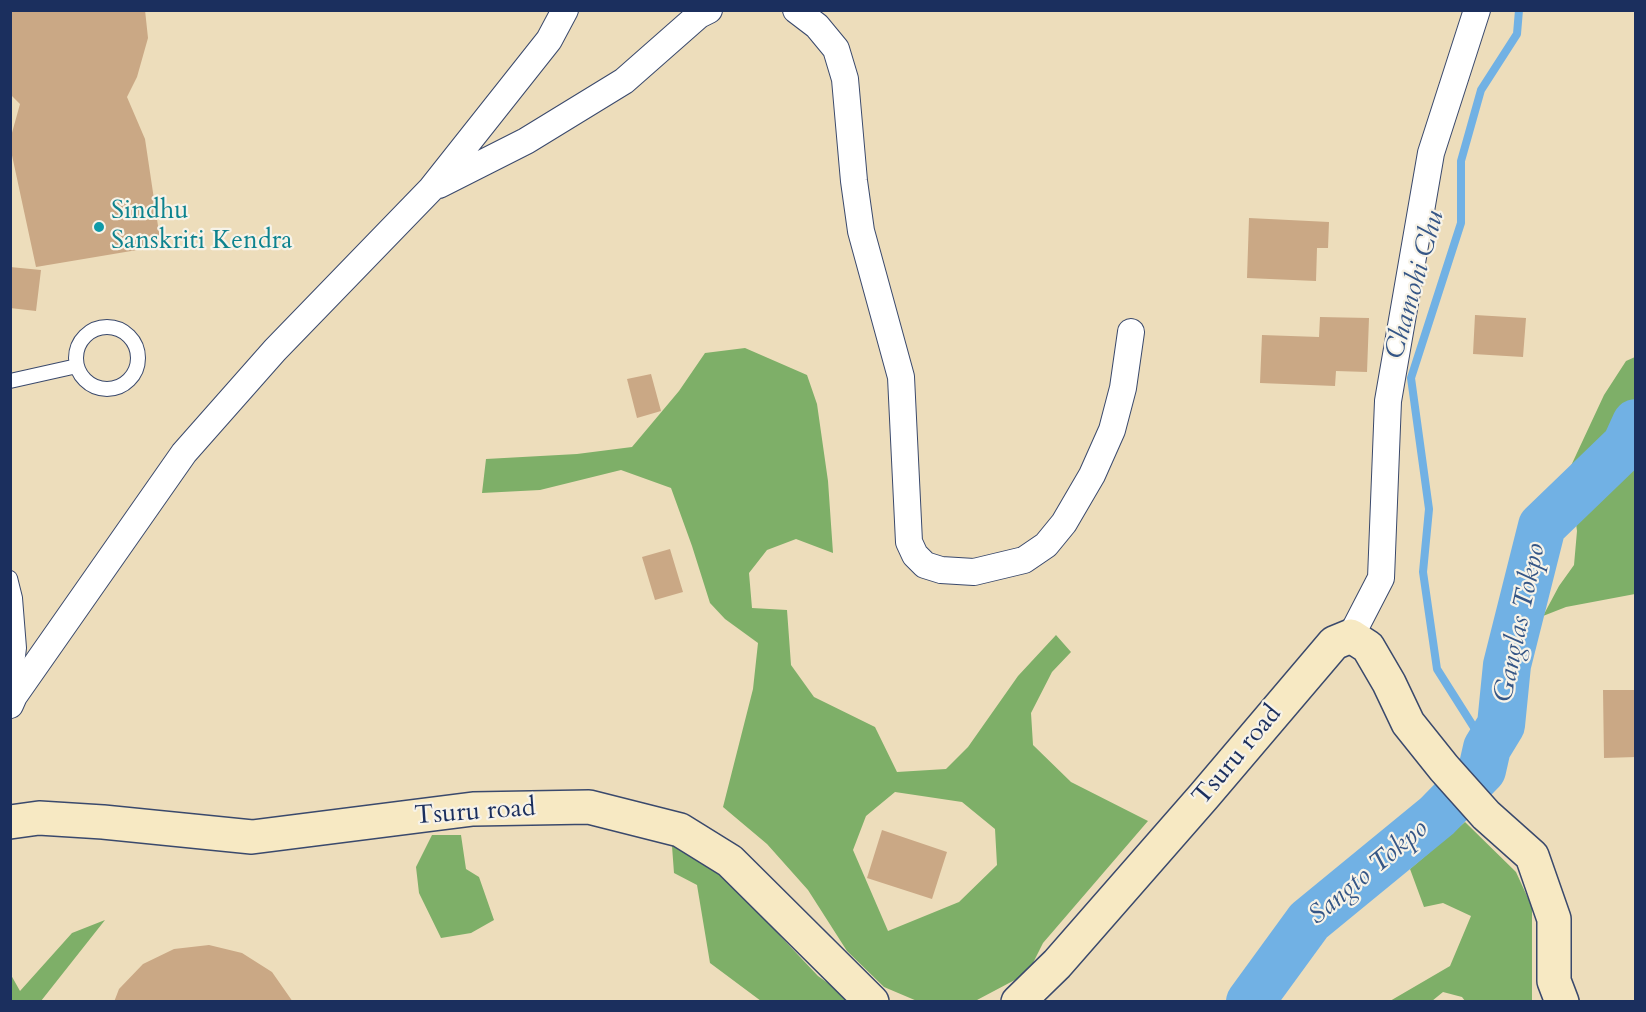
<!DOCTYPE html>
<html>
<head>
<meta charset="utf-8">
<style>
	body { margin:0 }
	#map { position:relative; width:1646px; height:1012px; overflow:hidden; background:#edddbb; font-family:Cardo,serif }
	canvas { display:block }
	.frame { position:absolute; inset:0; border:12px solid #1b2f5e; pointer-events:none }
</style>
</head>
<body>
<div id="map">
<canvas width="1646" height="1012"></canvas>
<div class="frame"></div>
</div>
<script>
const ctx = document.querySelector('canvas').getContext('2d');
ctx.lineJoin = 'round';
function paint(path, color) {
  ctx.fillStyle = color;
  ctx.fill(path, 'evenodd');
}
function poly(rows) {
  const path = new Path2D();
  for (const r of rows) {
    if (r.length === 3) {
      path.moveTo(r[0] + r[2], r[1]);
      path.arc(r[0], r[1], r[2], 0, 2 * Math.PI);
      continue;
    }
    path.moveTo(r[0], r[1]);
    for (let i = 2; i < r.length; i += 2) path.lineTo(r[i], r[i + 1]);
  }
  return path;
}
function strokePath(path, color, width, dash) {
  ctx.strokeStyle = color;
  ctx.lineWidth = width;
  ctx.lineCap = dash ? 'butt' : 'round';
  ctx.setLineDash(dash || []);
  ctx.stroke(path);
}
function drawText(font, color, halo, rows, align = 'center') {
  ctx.font = font + ' Cardo,serif';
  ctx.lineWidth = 4.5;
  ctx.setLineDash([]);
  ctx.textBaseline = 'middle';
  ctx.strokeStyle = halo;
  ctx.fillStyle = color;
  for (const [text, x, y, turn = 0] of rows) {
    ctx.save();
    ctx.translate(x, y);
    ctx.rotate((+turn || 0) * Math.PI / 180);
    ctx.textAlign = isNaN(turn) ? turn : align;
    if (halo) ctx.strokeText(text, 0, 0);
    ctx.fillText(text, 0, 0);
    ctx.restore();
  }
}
paint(poly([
	[745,348,807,375,817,404,828,481,833,553,796,539,767,550,749,573,752,608,787,610,791,665,814,697,875,727,897,772,946,769,968,747,1018,676,1056,635,1071,652,1052,672,1031,713,1033,745,1071,782,1148,821,1043,943,1028,973,977,1000,964,1001,917,1001,884,987,847,951,808,890,767,844,723,807,753,689,758,643,725,619,710,603,692,546,671,488,621,470,540,490,482,493,486,459,577,454,632,447,679,391,705,353],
	[895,792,962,802,995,829,997,865,959,902,888,931,853,850,866,816],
	[1635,357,1635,594,1566,607,1543,616,1559,586,1574,565,1577,531,1569,470,1604,395,1626,361],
	[1465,822,1516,872,1532,907,1532,1001,1465,1001,1462,997,1443,992,1432,1001,1390,1001,1450,966,1471,916,1443,903,1424,907,1410,869],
	[432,835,461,835,466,869,479,877,494,920,471,933,441,938,419,893,416,867],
	[672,846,689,846,719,866,769,924,818,976,853,1001,761,1001,710,963,697,885,674,873],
	[105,920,41,1001,11,1001,11,975,20,991,72,933]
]), '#7eaf68');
strokePath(poly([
	[1487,748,1437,669,1423,572,1429,509,1411,378,1461,223,1461,161,1481,90,1517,34,1519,10]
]), '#71b1e4', 8);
strokePath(poly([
	[1250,1002,1309,921,1437,816,1482,770,1487,748,1501,725,1507,665,1542,526,1626,445,1636,423]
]), '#71b1e4', 48);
paint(poly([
	[10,10,145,10,148,38,137,77,127,97,145,139,161,246,36,267,10,146,10,140,20,104,10,94],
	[1249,218,1329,222,1328,248,1317,248,1316,281,1247,278],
	[10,267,41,270,36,311,10,308],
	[1475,315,1526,318,1523,357,1473,354],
	[1320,317,1369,318,1367,372,1336,371,1335,386,1260,383,1262,335,1319,337],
	[651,374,661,411,637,418,627,379],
	[670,549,683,592,655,600,642,557],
	[1603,690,1636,690,1636,757,1604,758],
	[882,830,947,852,932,899,867,878],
	[209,945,242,953,272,972,293,1002,114,1002,119,989,143,964,174,949]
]), '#caa885');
const lane = poly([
	[107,358,31],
	[10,381,77,366],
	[10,578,15,598,19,648,14,688]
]);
const street = poly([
	[796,10,817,26,836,49,845,79,854,181,861,231,901,377,909,542,915,555,925,565,941,570,974,572,1024,560,1046,545,1064,523,1092,475,1112,430,1123,388,1131,332],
	[439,185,526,141,624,81,699,15,709,10],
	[1351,636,1381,578,1388,401,1431,153,1477,10],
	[10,705,14,696,184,453,275,350,431,189,549,40,565,10]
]);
const secondary = poly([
	[10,822,39,818,103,822,252,837,473,809,589,807,680,830,730,861,872,1002],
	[1018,1002,1057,964,1204,796,1334,643,1351,636,1368,647,1389,683,1408,723,1444,768,1486,815,1532,856,1554,919,1554,981,1562,1002]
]);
strokePath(lane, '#3a496c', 16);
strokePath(street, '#3a496c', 28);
strokePath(secondary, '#3a496c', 36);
strokePath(lane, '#fff', 14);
strokePath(street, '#fff', 26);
strokePath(secondary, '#f7e9c3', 33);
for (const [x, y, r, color] of [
	[99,227,6,"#0f9aa8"]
]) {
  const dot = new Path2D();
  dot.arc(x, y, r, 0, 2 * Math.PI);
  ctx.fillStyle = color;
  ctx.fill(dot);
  strokePath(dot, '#f7f3e8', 2);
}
drawText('26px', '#0d838f', '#f7f3e8', [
	["Sindhu",111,212],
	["Sanskriti Kendra",111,242]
], 'left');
drawText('26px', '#1b2f5e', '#f7f3e8', [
	["Tsuru road",1238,756,-50],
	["Tsuru road",475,813,-4]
]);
drawText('italic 27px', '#355686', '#f7f3e8', [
	["Chamohi Chu",1416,285,-74],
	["Ganglas Tokpo",1521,623,-78],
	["Sangto Tokpo",1369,873,-40]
]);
</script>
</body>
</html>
